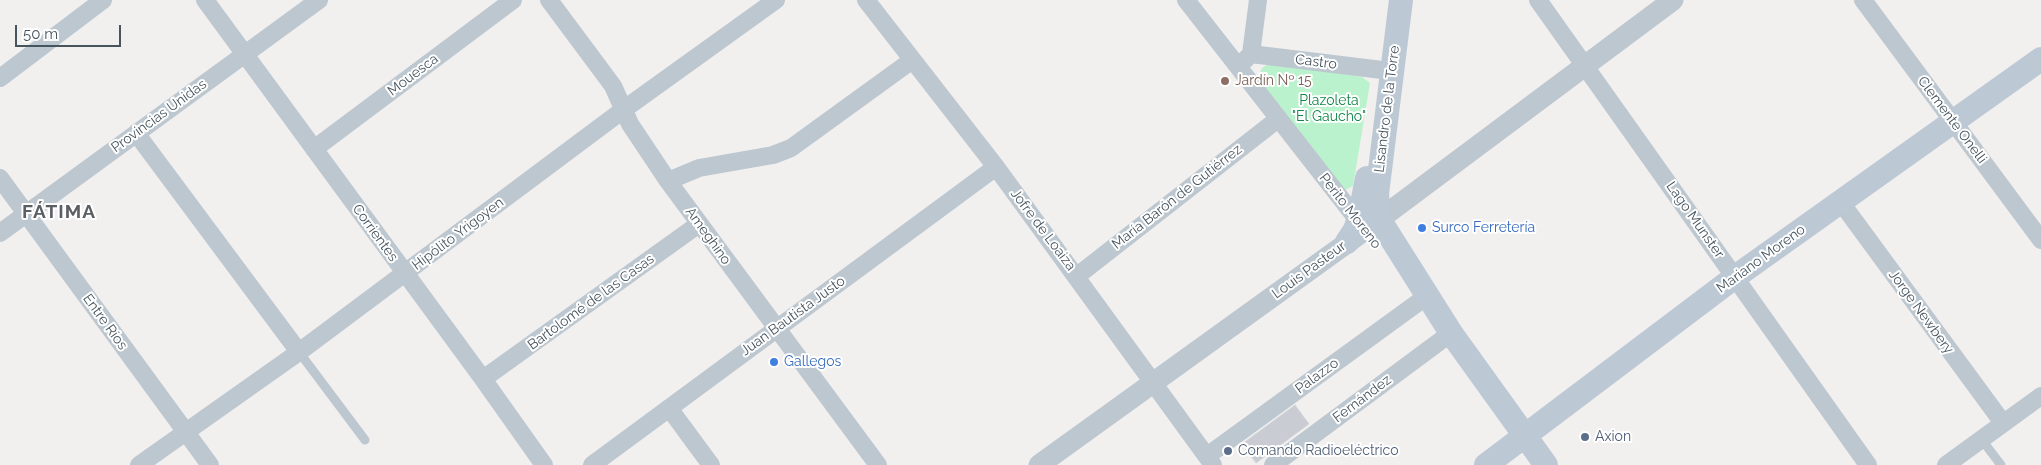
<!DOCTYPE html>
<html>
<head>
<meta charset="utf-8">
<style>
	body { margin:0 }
	#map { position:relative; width:2041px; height:465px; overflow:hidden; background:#f2efef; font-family:Raleway,sans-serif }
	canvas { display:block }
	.scale { position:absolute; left:15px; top:25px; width:106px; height:22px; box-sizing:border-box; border:2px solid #46545e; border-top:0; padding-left:6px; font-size:15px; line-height:18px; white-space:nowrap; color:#46545e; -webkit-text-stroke:4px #fff; paint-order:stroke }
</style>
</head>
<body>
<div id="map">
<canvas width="2041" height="465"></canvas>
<div class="scale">50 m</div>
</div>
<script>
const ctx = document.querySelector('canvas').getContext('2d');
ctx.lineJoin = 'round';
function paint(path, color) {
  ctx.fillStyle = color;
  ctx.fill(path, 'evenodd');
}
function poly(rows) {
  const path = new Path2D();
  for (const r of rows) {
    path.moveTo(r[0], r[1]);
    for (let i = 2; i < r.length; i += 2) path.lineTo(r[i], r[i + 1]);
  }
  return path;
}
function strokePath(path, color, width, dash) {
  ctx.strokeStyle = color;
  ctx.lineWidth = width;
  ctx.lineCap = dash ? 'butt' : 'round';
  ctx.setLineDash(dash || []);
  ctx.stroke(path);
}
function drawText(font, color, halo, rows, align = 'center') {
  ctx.font = font + ' Raleway,sans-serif';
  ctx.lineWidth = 4;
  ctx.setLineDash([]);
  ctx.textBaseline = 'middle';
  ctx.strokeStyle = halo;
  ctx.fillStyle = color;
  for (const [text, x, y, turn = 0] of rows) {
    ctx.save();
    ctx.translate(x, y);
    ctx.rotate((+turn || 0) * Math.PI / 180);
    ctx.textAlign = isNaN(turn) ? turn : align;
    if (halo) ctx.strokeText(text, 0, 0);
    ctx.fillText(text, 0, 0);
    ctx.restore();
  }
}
paint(poly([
	[1270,63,1362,77,1370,83,1353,186,1345,190,1258,78,1262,68]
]), '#bbf2ce');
const building = poly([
	[1295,405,1309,424,1256,463,1242,444,1295,405]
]);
paint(building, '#c9ccd2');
strokePath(building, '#d3d6db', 1);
strokePath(poly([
	[299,352,365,440],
	[1982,440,2001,465]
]), '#bcc7cf', 9);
strokePath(poly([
	[205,0,483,379,544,465],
	[549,0,613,86,630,124,668,181,878,465],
	[866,0,996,167,1213,465],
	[1186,0,1364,228],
	[1538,0,1868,465],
	[1863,0,2041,240],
	[1251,54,1382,70],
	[1244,61,1251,54,1258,0],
	[0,78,103,0],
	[136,133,299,352],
	[314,149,513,0],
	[0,178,210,465],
	[668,181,699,168,773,155,791,148,911,61],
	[1840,201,2003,423],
	[0,233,319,0],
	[1077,276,1278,119],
	[483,379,699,224],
	[669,408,711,465],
	[1207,456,1427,296],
	[139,465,299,352,623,110,776,0],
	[592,465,996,167],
	[1273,465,1451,333],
	[1946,465,2041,396]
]), '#bcc7cf', 18);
strokePath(poly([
	[1039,465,1365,230,1673,0]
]), '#bcc7cf', 21);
strokePath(poly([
	[1401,0,1377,194,1379,219,1451,333,1546,465],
	[1347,242,1355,230,1360,214,1367,178],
	[1486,465,1735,277,2041,59]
]), '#bcc9d5', 24);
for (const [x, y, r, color] of [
	[1225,81,5,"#8d6e63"],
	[1422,228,5,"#3f7fe0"],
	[774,362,5,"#3f7fe0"],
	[1585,437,5,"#5c6f8a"],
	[1228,451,5,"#5c6f8a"]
]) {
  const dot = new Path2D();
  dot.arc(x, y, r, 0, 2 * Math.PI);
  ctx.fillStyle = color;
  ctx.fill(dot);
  strokePath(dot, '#fff', 2);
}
drawText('14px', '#46545e', '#fff', [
	["Castro",1316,62,7],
	["Mouesca",413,75,-37],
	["Lisandro de la Torre",1387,109,-83],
	["Provincias Unidas",159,116,-36],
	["Clemente Onelli",1952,120,53],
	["María Barón de Gutiérrez",1177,197,-38],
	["Perito Moreno",1350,211,52],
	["Lago Munster",1695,220,55],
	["Jofre de Loaiza",1043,230,53],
	["Corrientes",375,233,54],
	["Hipólito Yrigoyen",458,234,-37],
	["Ameghino",708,236,54],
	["Mariano Moreno",1761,259,-36],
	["Louis Pasteur",1309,270,-36],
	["Bartolomé de las Casas",591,302,-36],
	["Jorge Newbery",1921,312,54],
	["Juan Bautista Justo",793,316,-36],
	["Entre Ríos",105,322,54],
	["Palazzo",1317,376,-36],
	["Fernández",1362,399,-37]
]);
drawText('14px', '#785e54', '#fff', [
	["Jardín Nº 15",1235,81]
], 'left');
drawText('14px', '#108647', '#fff', [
	["Plazoleta",1329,101],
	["\"El Gaucho\"",1329,117]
]);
drawText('14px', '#366cbe', '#fff', [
	["Surco Ferretería",1432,228],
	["Gallegos",784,362]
], 'left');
drawText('14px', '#4e5e75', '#fff', [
	["Axion",1595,437],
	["Comando Radioeléctrico",1238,451]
], 'left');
ctx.letterSpacing = '1px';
drawText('bold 19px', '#5b6065', '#fff', [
	["FÁTIMA",59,212]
]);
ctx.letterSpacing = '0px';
</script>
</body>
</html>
